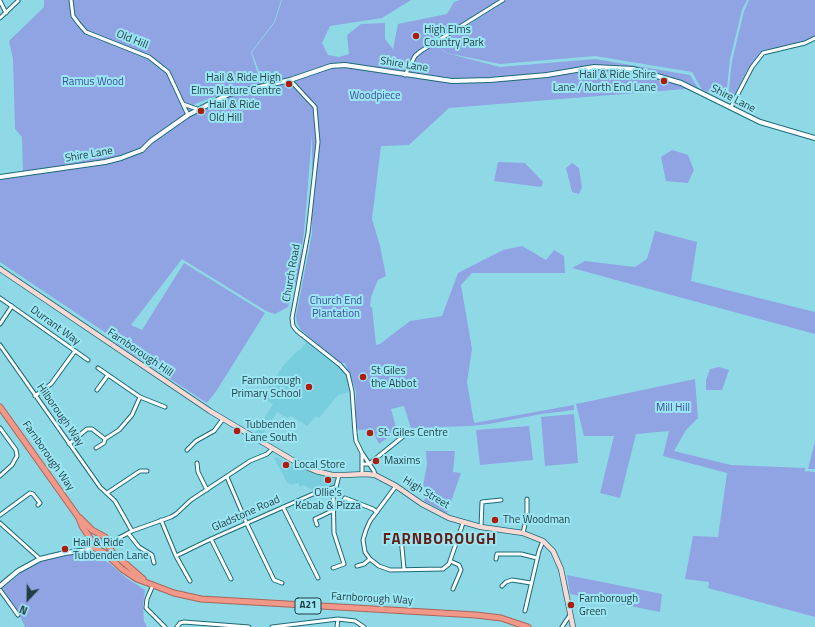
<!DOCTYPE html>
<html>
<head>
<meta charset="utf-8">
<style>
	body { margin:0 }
	#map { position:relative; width:815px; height:627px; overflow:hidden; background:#8fd8e6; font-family:"Titillium Web",sans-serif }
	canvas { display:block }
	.north { position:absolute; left:8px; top:579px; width:40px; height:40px; -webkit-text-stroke:3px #9ce5f3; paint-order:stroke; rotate:202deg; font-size:11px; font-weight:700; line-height:16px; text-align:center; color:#1f3d43 }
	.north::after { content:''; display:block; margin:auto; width:14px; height:18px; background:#1f3d43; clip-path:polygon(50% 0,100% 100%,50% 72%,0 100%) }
</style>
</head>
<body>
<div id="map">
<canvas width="815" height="627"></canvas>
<div class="north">N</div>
</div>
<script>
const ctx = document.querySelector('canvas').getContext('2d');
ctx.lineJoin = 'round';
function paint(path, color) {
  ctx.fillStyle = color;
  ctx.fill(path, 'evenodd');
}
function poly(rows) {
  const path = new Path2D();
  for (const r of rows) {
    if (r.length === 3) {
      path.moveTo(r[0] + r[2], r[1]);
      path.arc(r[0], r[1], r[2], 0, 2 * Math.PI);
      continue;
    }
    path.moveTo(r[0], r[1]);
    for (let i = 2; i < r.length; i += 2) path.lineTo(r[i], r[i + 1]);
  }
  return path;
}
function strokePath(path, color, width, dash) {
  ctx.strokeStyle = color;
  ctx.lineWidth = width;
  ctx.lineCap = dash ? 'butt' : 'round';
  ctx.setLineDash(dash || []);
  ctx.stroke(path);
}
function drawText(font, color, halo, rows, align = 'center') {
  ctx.font = font + ' "Titillium Web",sans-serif';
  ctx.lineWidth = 4;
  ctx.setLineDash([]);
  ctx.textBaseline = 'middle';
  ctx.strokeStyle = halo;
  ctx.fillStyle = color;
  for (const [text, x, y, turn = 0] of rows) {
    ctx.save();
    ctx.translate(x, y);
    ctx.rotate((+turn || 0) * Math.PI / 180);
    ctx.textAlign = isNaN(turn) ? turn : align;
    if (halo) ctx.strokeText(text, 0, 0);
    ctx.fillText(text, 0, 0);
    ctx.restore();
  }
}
paint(poly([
	[308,340,340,367,347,378,350,392,338,395,319,418,316,416,307,426,290,415,288,418,277,412,261,437,255,433,273,404,262,397,283,366,296,352,301,349],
	[276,457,301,470,301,469,335,479,334,485,313,490,303,485,300,487,298,483,290,485,290,483,288,484,274,458]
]), '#79cedd');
paint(poly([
	[44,0,281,0,274,22,251,52,261,84,238,89,194,104,196,108,150,140,141,148,120,157,103,161,23,172,22,137,15,129,13,59,9,41,44,7],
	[282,0,411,0,382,18,330,26,322,43,328,55,339,57,349,54,347,35,361,24,385,23,385,39,393,49,398,24,447,14,454,2,460,0,500,0,440,43,507,0,747,0,742,10,730,59,726,98,702,90,692,72,595,56,500,64,447,53,436,45,446,53,500,67,595,59,690,75,698,88,449,108,409,145,381,146,372,219,380,246,386,276,378,280,371,297,370,307,372,307,376,345,380,344,410,321,442,316,458,273,503,250,522,246,546,260,554,250,564,256,565,273,472,273,461,285,472,349,467,382,474,423,574,405,574,410,541,414,489,424,471,426,411,428,404,406,391,409,397,431,379,444,372,429,359,430,357,428,356,416,356,391,345,363,339,363,301,330,297,323,296,316,312,234,312,134,304,232,298,275,288,307,275,314,266,311,182,259,131,325,142,330,184,263,265,313,217,390,207,403,117,344,118,341,0,262,0,180,108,163,142,151,151,142,191,116,219,100,233,94,290,82,303,98,290,81,263,83,252,52,275,22],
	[749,0,815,0,815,37,794,46,762,50,747,70,735,94,728,97,732,61,744,11],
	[672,150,688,155,694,170,688,183,666,181,661,157],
	[498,162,525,163,543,182,541,187,494,181],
	[572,163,579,168,582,187,579,194,572,192,566,168],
	[655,231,697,242,691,281,815,312,815,334,572,268,585,261,635,267,647,259],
	[719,367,729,370,722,390,706,390,706,380,710,369],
	[695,379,698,418,686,430,674,451,731,465,806,468,804,471,815,472,815,617,708,588,709,582,685,579,693,536,718,537,727,473,663,456,669,431,636,434,620,498,600,493,614,436,584,436,576,404],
	[574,414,578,463,545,466,541,417],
	[529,426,533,460,480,465,476,430],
	[815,441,815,469,808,469],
	[426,451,455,451,453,472,461,473,447,513,447,511,447,513,424,501,428,488,423,486,427,464],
	[99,542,5],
	[81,553,94,556,109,563,125,577,145,590,143,605,144,621,147,627,25,627,20,616,1,589,29,566,45,559],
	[567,575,662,594,660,612,570,594]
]), '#90a4e4');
const minor = poly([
	[71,0,73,16,79,24,86,32,149,57,168,72,188,115],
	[0,1,6,13],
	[0,18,18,1],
	[405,75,415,56,421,51,503,0],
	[290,80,315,107,318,142,308,233,292,318,293,326,297,331,340,365,348,374,352,391,355,433,356,441,362,453,362,474],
	[183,104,197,109],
	[731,107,752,67,763,53,805,43,815,38],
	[0,298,88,360],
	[0,324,12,306],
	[0,345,100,487,115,501,132,531],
	[98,368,140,397,165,407],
	[97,390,108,375],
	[35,396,51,384,75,351],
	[0,428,16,450,17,456,12,465,0,476],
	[69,444,87,429,92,429,105,439,119,430,132,415,140,397],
	[96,448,104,443,105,439],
	[187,450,196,441,214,431,223,419],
	[362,453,374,471,375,475],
	[197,463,198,472,207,490],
	[362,464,369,464,406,434],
	[227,477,247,524,274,580,282,583],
	[396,486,370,521,366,530,363,540,365,552,370,559,379,566,390,570,443,569,449,564,450,561,463,523],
	[107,493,140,471,147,471],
	[344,500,345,498,373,509,377,512],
	[283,507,318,578],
	[0,515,30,493,33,494,40,503,38,505],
	[161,520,176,556,190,581],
	[0,523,40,559],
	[317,525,315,519,334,510],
	[481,527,482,502,501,500],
	[128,533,139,547,152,555,154,563],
	[523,533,527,516,527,499],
	[401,537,404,569],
	[117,539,132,531,171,517,176,514,191,500,250,461,267,454,272,449],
	[211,539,231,579],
	[176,556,211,539,313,494,336,487,339,475],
	[496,559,497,554,521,554,537,558],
	[450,561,459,565,461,570,453,589],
	[357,566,364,564,370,559],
	[333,568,344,564,334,533,333,488],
	[153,585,147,599,146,608,165,627],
	[502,586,506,582,512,580,531,583],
	[0,590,18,615],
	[525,611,539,551,543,541],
	[177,627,180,623,184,622,249,627],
	[272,627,338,619,355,621,364,627],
	[337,627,338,619],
	[562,627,570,615]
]);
const tertiary = poly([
	[0,177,105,162,121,158,142,150,151,141,188,115,229,94,290,80,331,66,345,65,452,81,490,80,547,75,594,67,633,69,681,83,760,122,815,138],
	[0,586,18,571,40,559,65,553,88,550,93,547]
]);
const secondary = poly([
	[0,269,210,411,299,464,316,471,332,475,345,475,366,474,375,475,396,486,422,504,449,518,481,527,523,533,543,541,553,551,561,569,573,627]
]);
const trunk = poly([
	[0,407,79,518,82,526,92,541,93,547,105,553,122,569,137,579,174,593,201,599,476,615,501,618,528,627],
	[80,518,92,530,105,537,107,543,112,552,143,579]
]);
strokePath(minor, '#1b6a76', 5);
strokePath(tertiary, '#1b6a76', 6);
strokePath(secondary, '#1b6a76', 6);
strokePath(trunk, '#a6675d', 7);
strokePath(minor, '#fff', 3);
strokePath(tertiary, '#fff', 4);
strokePath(secondary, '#fad8d3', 4.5);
strokePath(trunk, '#f29888', 5);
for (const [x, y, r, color] of [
	[416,36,4,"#ad1d0c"],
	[664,81,4,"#ad1d0c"],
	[289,84,4,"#ad1d0c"],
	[201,111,4,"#ad1d0c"],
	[363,377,4,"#ad1d0c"],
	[309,387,4,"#ad1d0c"],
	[237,431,4,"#ad1d0c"],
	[370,433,4,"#ad1d0c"],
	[376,461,4,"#ad1d0c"],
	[286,465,4,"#ad1d0c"],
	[328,480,4,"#ad1d0c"],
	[495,520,4,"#ad1d0c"],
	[65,549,4,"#ad1d0c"],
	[571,605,4,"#ad1d0c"]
]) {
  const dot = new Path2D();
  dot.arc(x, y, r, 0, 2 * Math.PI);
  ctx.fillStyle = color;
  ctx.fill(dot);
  strokePath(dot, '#9ce5f3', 1.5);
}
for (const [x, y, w] of [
	[308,606,26]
]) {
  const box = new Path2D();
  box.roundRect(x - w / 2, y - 8, w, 16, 3);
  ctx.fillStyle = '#9ce5f3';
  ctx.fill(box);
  strokePath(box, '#1f3d43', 1);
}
drawText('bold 10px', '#1f3d43', null, [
	["A21",308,606]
]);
drawText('11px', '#1f3d43', '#9ce5f3', [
	["High Elms",424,30],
	["Country Park",424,43],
	["Hail & Ride Shire",656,75,"right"],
	["Lane / North End Lane",656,88,"right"],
	["Hail & Ride High",281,78,"right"],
	["Elms Nature Centre",281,91,"right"],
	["Hail & Ride",209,105],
	["Old Hill",209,118],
	["St Giles",371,371],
	["the Abbot",371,384],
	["Farnborough",301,381,"right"],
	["Primary School",301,394,"right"],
	["Tubbenden",245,425],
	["Lane South",245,438],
	["St. Giles Centre",378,433],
	["Maxims",384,461],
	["Local Store",294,465],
	["Ollie's",328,493,"center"],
	["Kebab & Pizza",328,506,"center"],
	["The Woodman",503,520],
	["Hail & Ride",73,543],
	["Tubbenden Lane",73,556],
	["Farnborough",579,599],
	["Green",579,612]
], 'left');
drawText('11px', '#1f3d43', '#9ce5f3', [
	["Old Hill",132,40,22],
	["Shire Lane",404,65,9],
	["Shire Lane",733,99,27],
	["Shire Lane",89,155,-10],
	["Church Road",292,273,-80],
	["Durrant Way",55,326,36],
	["Farnborough Hill",140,353,34],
	["Hilborough Way",60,415,55],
	["Farnborough Way",48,456,55],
	["High Street",426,493,31],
	["Gladstone Road",246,514,-24],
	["Farnborough Way",372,599,3]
]);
drawText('11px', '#3d4f9d', '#9ce5f3', [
	["Ramus Wood",93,82],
	["Woodpiece",375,96],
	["Church End",336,301],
	["Plantation",336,314],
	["Mill Hill",673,408]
]);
ctx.letterSpacing = '1px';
drawText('bold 15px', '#621e15', '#9ce5f3', [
	["FARNBOROUGH",440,540]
]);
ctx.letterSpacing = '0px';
</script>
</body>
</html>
